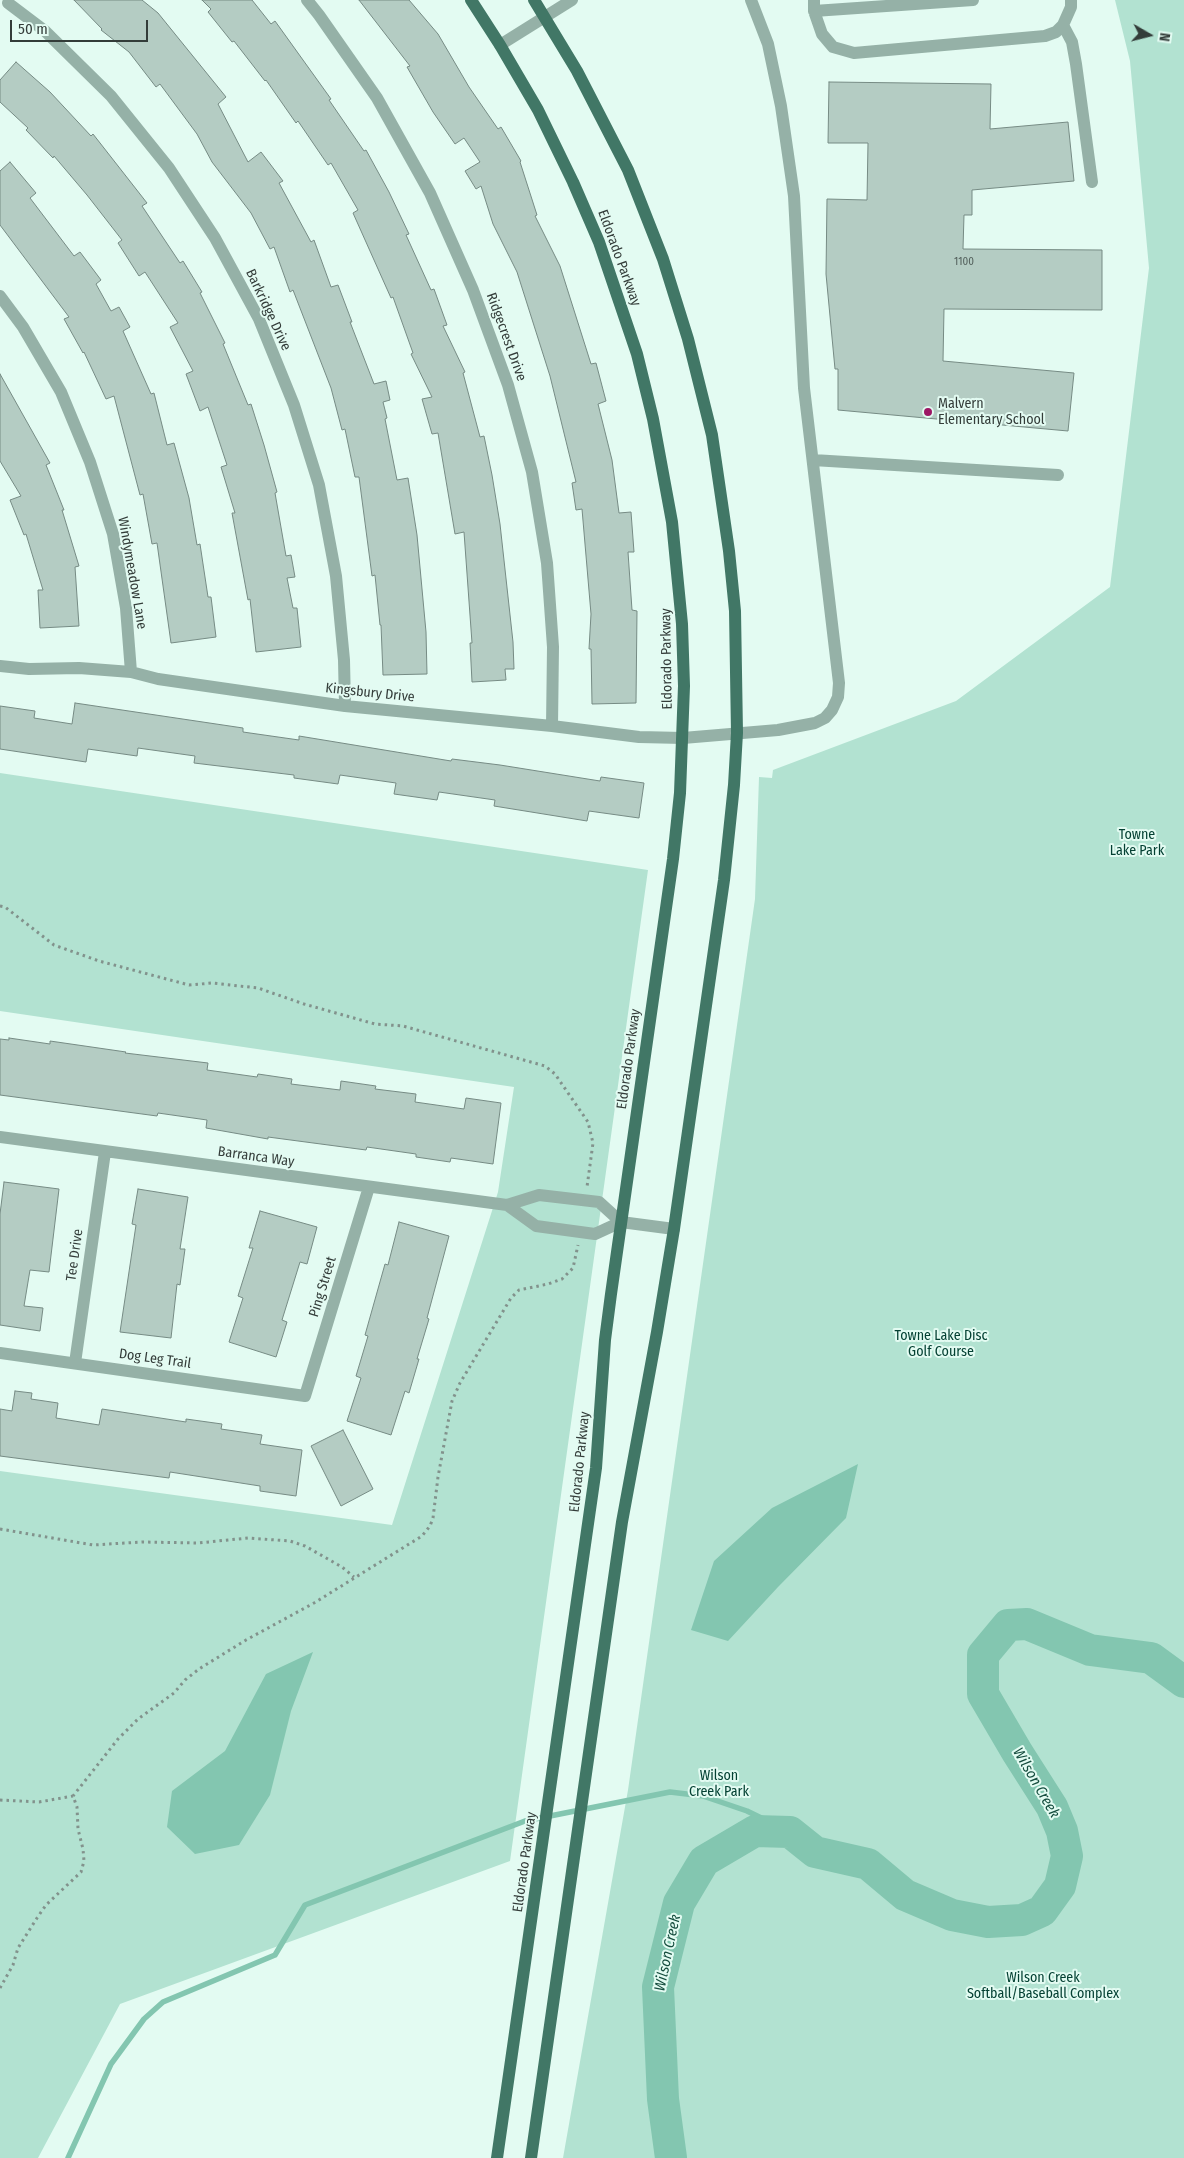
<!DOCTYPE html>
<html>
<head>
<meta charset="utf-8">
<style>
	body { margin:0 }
	#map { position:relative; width:1184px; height:2158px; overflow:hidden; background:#e3fbf2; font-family:"Fira Sans Condensed",sans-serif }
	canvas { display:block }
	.north { position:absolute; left:1124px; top:10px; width:50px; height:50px; -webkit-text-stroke:4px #e3fbf2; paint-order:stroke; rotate:98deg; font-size:14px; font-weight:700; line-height:20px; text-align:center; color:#333c39 }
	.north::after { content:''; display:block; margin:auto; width:18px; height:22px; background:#333c39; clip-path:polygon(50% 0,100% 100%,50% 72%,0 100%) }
	.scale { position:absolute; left:10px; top:20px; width:138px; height:22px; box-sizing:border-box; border:2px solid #333c39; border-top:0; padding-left:6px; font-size:15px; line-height:18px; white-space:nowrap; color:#333c39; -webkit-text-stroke:4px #e3fbf2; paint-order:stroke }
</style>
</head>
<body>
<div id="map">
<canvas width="1184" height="2158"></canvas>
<div class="north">N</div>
<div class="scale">50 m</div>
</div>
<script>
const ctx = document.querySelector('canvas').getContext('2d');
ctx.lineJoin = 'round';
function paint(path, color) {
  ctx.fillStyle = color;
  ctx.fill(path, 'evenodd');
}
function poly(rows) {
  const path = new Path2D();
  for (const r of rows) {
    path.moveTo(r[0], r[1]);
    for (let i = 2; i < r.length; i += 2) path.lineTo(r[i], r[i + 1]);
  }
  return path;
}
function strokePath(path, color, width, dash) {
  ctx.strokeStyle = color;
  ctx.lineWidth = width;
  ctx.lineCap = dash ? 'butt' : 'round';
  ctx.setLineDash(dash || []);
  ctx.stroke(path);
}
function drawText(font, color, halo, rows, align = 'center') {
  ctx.font = font + ' "Fira Sans Condensed",sans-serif';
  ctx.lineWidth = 4;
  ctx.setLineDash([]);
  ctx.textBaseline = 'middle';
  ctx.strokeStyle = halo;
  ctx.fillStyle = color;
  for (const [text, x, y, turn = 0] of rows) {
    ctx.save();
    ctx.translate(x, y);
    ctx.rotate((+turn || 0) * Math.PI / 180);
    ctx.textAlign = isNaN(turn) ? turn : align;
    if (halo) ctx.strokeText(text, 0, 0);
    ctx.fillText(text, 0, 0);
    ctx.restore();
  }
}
paint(poly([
	[1115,0,1184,0,1184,2158,563,2158,628,1790,755,899,759,777,772,778,773,770,956,701,1110,587,1149,268,1130,61],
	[0,773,648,870,510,1861,120,2004,38,2158,0,2158,0,1471,392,1525,498,1192,514,1087,0,1011]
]), '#b2e2d1');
paint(poly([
	[858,1464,846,1518,778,1587,728,1641,691,1630,714,1561,772,1508],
	[313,1652,291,1711,270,1795,239,1845,195,1854,167,1827,172,1791,225,1751,266,1674]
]), '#83c6b0');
strokePath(poly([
	[68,2158,111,2064,144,2019,163,2002,275,1955,305,1905,525,1821,670,1792,703,1796,747,1811,790,1832]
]), '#83c6b0', 5.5);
strokePath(poly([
	[671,2158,663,2099,658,1987,679,1903,704,1861,755,1831,790,1832,815,1852,868,1864,905,1895,952,1915,988,1922,1022,1920,1042,1911,1060,1886,1067,1856,1062,1831,1052,1807,1017,1752,983,1694,983,1655,1008,1625,1027,1624,1090,1650,1151,1658,1184,1682]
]), '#83c6b0', 32);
const building = poly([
	[74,0,142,0,158,13,226,97,218,104,248,162,261,152,283,181,279,183,311,242,314,240,331,287,338,285,352,322,350,322,374,384,386,381,390,400,383,402,387,418,385,419,397,480,408,478,417,535,426,632,427,674,383,675,381,625,380,625,375,575,372,576,359,477,355,477,345,429,342,430,331,388,293,290,290,292,274,247,270,249,251,213,212,162,197,134,160,84,156,87,129,52,101,30,102,29,74,0],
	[202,0,252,0,271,24,275,21,331,99,329,100,364,151,366,150,389,192,409,234,406,235,431,290,434,289,447,325,443,326,465,372,463,373,480,437,484,436,492,475,500,524,513,642,514,669,505,669,506,680,472,682,470,643,472,643,464,532,455,534,438,433,432,434,422,399,432,397,411,354,413,353,393,297,391,298,353,213,358,210,331,163,328,165,298,121,296,123,266,80,265,81,234,41,232,42,208,12,211,9,202,0],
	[359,0,409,0,438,34,469,87,498,129,501,127,521,161,520,162,537,215,535,216,560,266,591,364,596,363,606,401,598,404,612,460,619,513,631,512,634,552,628,552,632,610,637,611,636,703,592,704,591,649,589,649,591,614,582,509,576,510,572,483,576,482,550,376,517,272,493,224,481,186,476,189,465,171,480,162,464,138,455,144,433,112,407,67,410,66,359,0],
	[16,62,50,92,91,136,93,134,147,203,142,206,180,263,183,261,202,292,200,293,225,343,223,344,248,405,251,404,264,445,277,492,275,493,286,556,291,555,295,577,287,578,293,608,297,608,301,647,256,652,250,599,248,600,232,513,235,513,221,467,227,465,208,407,200,411,186,374,193,371,170,327,178,323,145,272,139,276,118,243,122,240,87,195,54,156,53,158,26,130,28,128,0,102,0,80,16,62],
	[829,82,991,84,990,129,1068,122,1074,181,972,190,972,215,964,215,963,249,1102,250,1102,310,944,309,943,361,1074,373,1068,431,838,410,838,369,835,369,826,274,827,199,867,200,868,143,828,143,829,82],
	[10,162,36,193,30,198,74,256,80,252,101,280,96,284,111,311,119,307,130,327,123,331,151,394,154,393,167,445,174,443,189,498,197,545,200,544,208,597,211,597,216,637,171,643,157,543,152,544,143,494,140,495,114,396,106,399,84,352,83,353,64,319,69,317,0,225,0,171,10,162],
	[0,374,50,463,46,465,64,510,62,510,79,566,75,567,79,626,40,628,38,590,43,590,26,534,24,535,10,500,21,496,0,461,0,374],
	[75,703,243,728,243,732,299,740,299,736,451,761,452,759,500,765,600,781,601,777,644,783,639,818,589,811,587,821,494,806,495,800,439,792,437,800,394,794,396,783,340,775,338,784,294,778,294,775,194,763,195,756,138,748,137,756,88,749,86,762,0,749,0,706,35,711,34,718,72,724,75,703],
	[9,1038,50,1044,50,1041,126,1052,125,1053,208,1063,207,1070,257,1077,258,1074,292,1079,291,1084,340,1090,341,1081,376,1086,375,1089,416,1094,415,1102,464,1109,466,1098,501,1103,493,1164,451,1158,450,1162,416,1157,416,1154,367,1147,366,1150,268,1137,268,1139,206,1128,207,1120,158,1113,157,1116,0,1095,0,1039,9,1040,9,1038],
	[4,1182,59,1189,49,1272,30,1270,24,1306,43,1308,40,1331,0,1325,0,1214,4,1182],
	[138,1189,188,1197,180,1249,185,1249,180,1285,177,1284,171,1338,120,1332,136,1225,132,1224,138,1189],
	[260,1211,317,1227,307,1264,300,1262,282,1320,287,1322,276,1357,229,1342,243,1298,238,1296,253,1248,249,1248,260,1211],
	[399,1222,449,1236,427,1318,429,1319,417,1359,419,1359,409,1393,405,1391,391,1435,347,1421,361,1378,356,1376,368,1336,365,1335,385,1264,388,1265,399,1222],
	[15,1391,32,1393,31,1399,58,1403,56,1418,99,1425,102,1409,186,1422,186,1419,222,1424,221,1429,262,1435,260,1444,302,1450,296,1496,260,1491,260,1486,170,1472,169,1478,0,1456,0,1409,12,1411,15,1391],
	[343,1430,373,1489,341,1506,311,1446,343,1430]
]);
paint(building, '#b4ccc3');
strokePath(building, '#768b84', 1);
strokePath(poly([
	[0,906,5,907,54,945,99,961,189,985,212,983,258,988,304,1004,375,1024,403,1026,545,1066,555,1074,588,1122,593,1143,587,1187],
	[0,1529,93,1545,142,1542,198,1543,248,1538,290,1541,305,1546,342,1567,354,1577],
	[0,1800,39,1802,73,1796],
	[0,1988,13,1965,18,1948,37,1918,46,1905,81,1872,84,1861,83,1849,78,1829,77,1807,73,1796,118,1739,138,1719,174,1693,185,1680,199,1669,246,1640,314,1603,422,1536,430,1526,433,1518,438,1477,452,1401,460,1383,511,1298,519,1290,548,1284,562,1279,573,1268,578,1245]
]), '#82928c', 3, [2.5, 4]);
strokePath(poly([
	[307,0,319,15,377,98,430,193,473,290,508,385,532,472,547,563,553,647,552,726],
	[814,0,814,11,822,34,833,47,854,53,1045,36,1056,32,1063,25,1071,7,1071,0],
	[8,3,45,31,111,96,169,168,215,238,259,319,294,405,319,485,336,576,344,660,345,706],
	[814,11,973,0],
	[1063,25,1072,42,1076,64,1092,182],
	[500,45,572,0],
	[0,296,23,327,61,392,90,462,113,534,126,608,131,672],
	[813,460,1058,475],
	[0,666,29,669,79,668,131,672,158,679,345,706,552,726,639,737,683,738,778,730,815,723,825,718,832,710,838,697,839,683,804,388,794,196,781,106,768,44,751,0],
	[0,1137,507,1205,539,1195,599,1202,621,1222],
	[507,1205,536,1226,595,1234,621,1222,674,1229],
	[0,1353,305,1396,369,1187],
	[75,1363,105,1152]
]), '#95b1a7', 12);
strokePath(poly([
	[471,0,500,45,538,110,573,182,599,242,637,354,653,419,672,522,682,624,684,686,680,793,673,859,611,1294,605,1340,596,1468,497,2158],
	[531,2158,622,1522,657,1332,674,1229,724,880,734,785,737,733,735,611,729,551,712,435,688,339,663,259,628,170,577,71,534,0]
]), '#417766', 12);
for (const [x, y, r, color] of [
	[928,412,5,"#9d1665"]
]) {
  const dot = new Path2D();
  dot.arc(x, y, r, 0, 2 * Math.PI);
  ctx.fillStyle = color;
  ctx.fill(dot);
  strokePath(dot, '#e3fbf2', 2);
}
drawText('11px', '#53605c', null, [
	["1100",964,262]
]);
drawText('14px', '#333c39', '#e3fbf2', [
	["Eldorado Parkway",619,258,70],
	["Barkridge Drive",268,310,65],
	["Ridgecrest Drive",506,337,70],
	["Windymeadow Lane",132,573,80],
	["Eldorado Parkway",667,659,-91],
	["Kingsbury Drive",370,693,6],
	["Eldorado Parkway",629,1059,-82],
	["Barranca Way",256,1157,8],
	["Tee Drive",75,1255,-82],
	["Ping Street",323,1287,-73],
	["Dog Leg Trail",155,1359,8],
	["Eldorado Parkway",580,1462,-84],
	["Eldorado Parkway",525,1862,-82]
]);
drawText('14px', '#333c39', '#e3fbf2', [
	["Malvern",938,404],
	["Elementary School",938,420]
], 'left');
drawText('14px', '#044133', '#e3fbf2', [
	["Towne",1137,835],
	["Lake Park",1137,851],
	["Towne Lake Disc",941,1336],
	["Golf Course",941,1352],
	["Wilson",719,1776],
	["Creek Park",719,1792],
	["Wilson Creek",1043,1978],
	["Softball/Baseball Complex",1043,1994]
]);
drawText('italic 15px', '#154d3e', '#e3fbf2', [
	["Wilson Creek",1036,1783,60],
	["Wilson Creek",668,1953,-78]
]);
</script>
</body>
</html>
